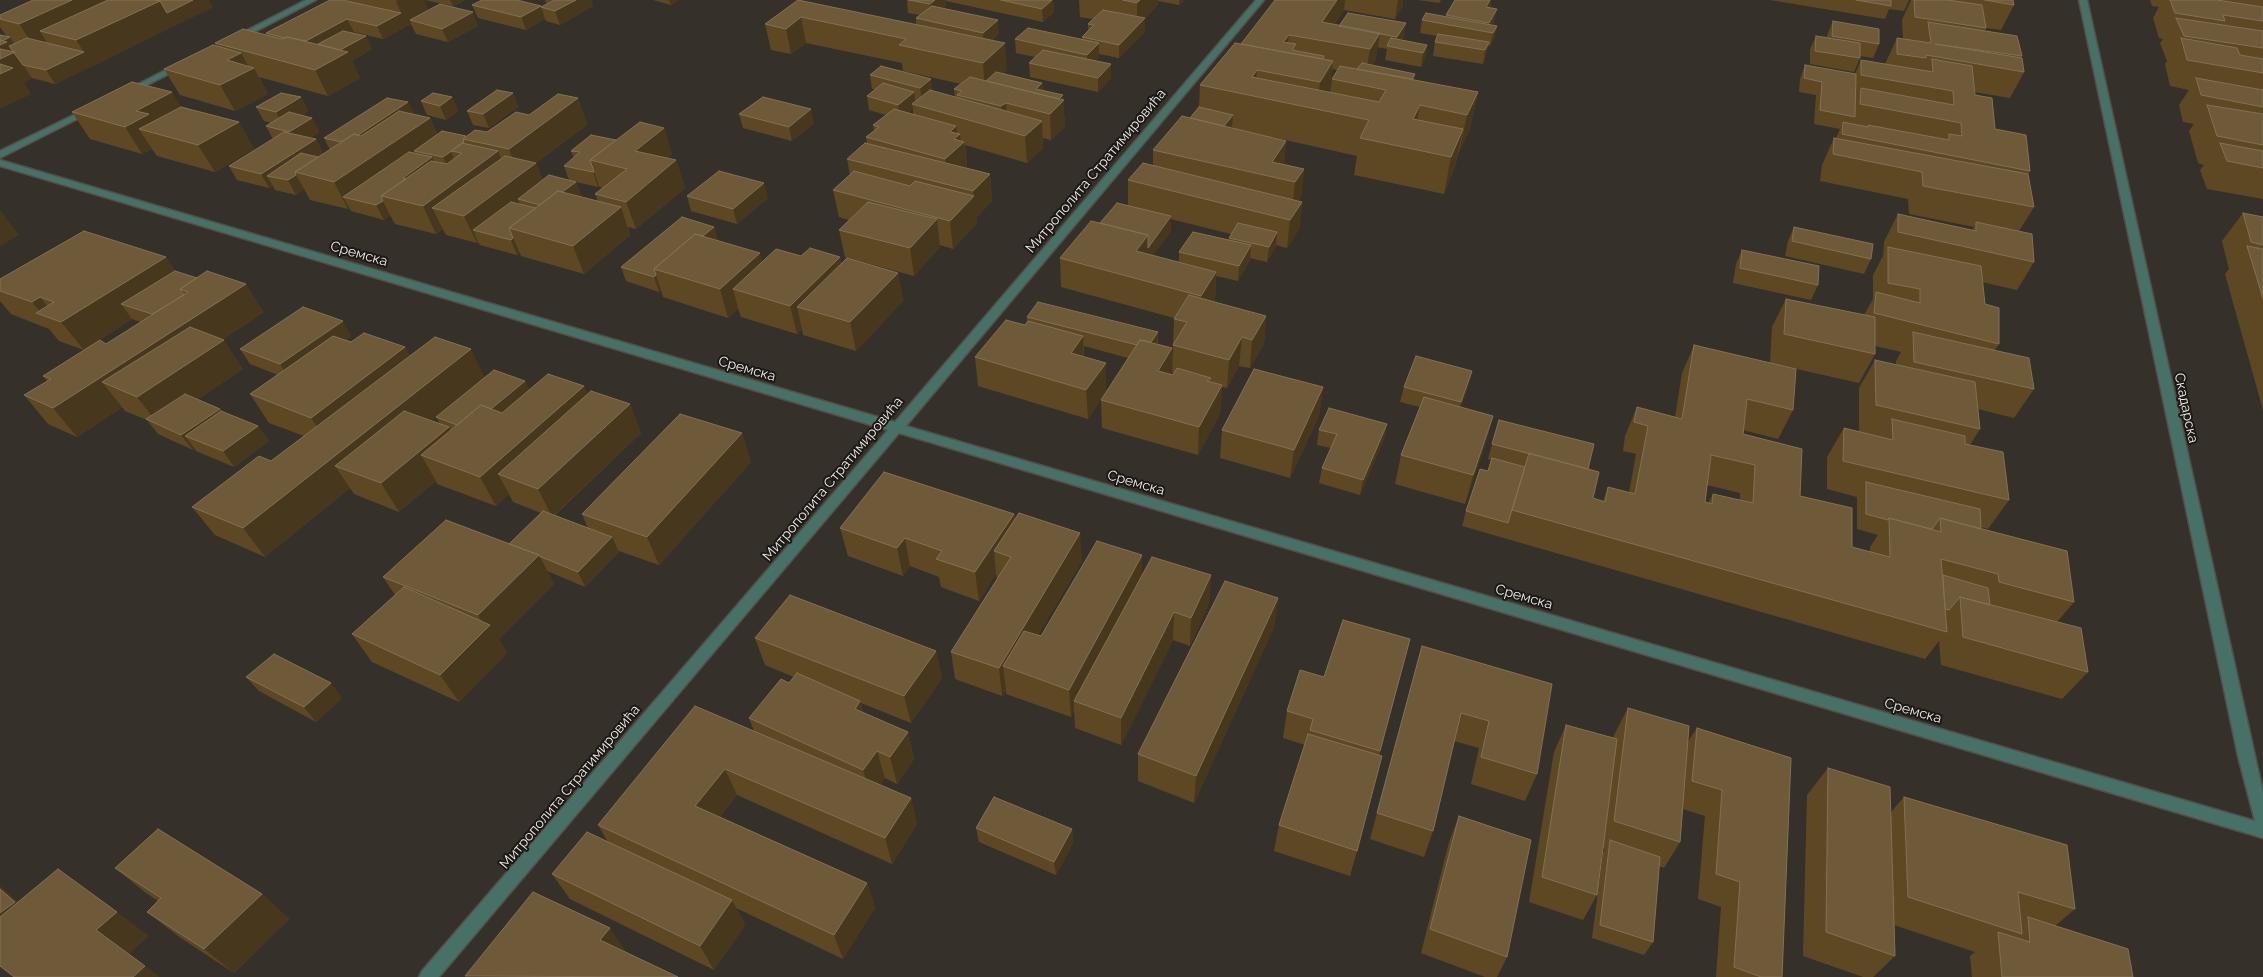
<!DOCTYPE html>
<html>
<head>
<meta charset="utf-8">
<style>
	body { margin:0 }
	canvas { display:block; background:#36302a }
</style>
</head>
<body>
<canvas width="2263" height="977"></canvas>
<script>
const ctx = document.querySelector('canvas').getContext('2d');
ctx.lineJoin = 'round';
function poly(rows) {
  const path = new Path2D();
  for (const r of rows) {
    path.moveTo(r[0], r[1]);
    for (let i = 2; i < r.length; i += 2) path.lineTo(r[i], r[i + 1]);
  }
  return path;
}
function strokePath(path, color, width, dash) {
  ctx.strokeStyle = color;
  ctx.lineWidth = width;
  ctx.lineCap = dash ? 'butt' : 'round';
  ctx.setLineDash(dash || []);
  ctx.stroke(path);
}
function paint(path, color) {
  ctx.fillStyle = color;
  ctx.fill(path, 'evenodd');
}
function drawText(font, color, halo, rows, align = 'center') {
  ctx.font = font + ' Raleway,sans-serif';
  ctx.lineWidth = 4;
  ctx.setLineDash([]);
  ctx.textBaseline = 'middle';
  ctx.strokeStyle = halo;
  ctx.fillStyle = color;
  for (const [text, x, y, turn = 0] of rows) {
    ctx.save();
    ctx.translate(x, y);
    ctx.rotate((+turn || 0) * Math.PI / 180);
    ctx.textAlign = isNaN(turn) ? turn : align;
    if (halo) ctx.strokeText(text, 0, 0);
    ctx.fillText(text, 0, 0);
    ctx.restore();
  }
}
const minor = poly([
	[306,0,316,0,239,40,232,38,306,0],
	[1256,0,1264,0,906,426,2255,821,2238,756,2079,0,2087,0,2263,792,2263,838,899,433,439,977,419,977,422,971,888,430,0,166,0,160,895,422,1256,0],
	[177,64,184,66,132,93,125,91,177,64],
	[88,108,95,110,0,158,0,151,88,108]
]);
strokePath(minor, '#544e48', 3);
paint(minor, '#477067');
paint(poly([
	[330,0,424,0,428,11,478,26,448,42,416,34,411,24,383,39,354,32,353,33,372,49,352,61,360,78,328,96,259,77,268,94,235,111,180,95,164,69,216,46,215,43,267,36,266,33],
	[425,0,465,0,453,6],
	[545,0,591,0,593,6,560,25,546,21,545,19,526,30,478,18,472,5,541,6,541,7,548,4,546,3],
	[653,0,679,0,671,5],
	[798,0,916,25,916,18,920,15,908,13,907,0,1053,0,1054,12,1043,22,946,1,946,6,943,8,999,33,992,40,1007,69,1003,73,1042,83,1043,90,1063,100,1065,127,1051,140,1043,138,1043,148,1027,163,965,145,967,168,990,174,992,201,976,218,977,223,953,249,940,245,940,247,914,276,845,257,839,230,849,220,839,217,833,190,850,175,847,159,867,143,866,137,874,131,873,125,886,115,869,110,867,96,875,89,872,89,870,75,955,97,954,89,961,84,903,71,902,63,806,43,791,54,771,50,765,24],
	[913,109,913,114,908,113],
	[1079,0,1184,0,1179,5,1158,1,1158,4,1145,19,1145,32,1119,58,1099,54,1099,57,1095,61,1111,64,1111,78,1098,92,1030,77,1029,63,1035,57,1016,53,1015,39,1082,39,1082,37,1088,30,1088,24,1093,19,1080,17],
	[1275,0,1403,0,1402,7,1395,19,1344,10,1334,25,1404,37,1402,40,1427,45,1425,58,1421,67,1385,60,1387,49,1377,47,1376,59,1372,65,1415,74,1414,80,1478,92,1470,128,1459,152,1459,151,1455,166,1444,194,1354,175,1357,156,1272,137,1284,164,1304,169,1301,196,1298,201,1302,202,1299,229,1287,248,1276,245,1267,262,1250,258,1250,260,1238,281,1216,276,1215,300,1214,302,1266,316,1264,344,1250,368,1239,366,1227,388,1222,387,1220,414,1198,455,1102,428,1101,400,1128,358,1084,346,1084,357,1106,363,1106,391,1088,419,978,386,975,357,1025,325,1027,322,1027,317,1158,332,1158,344,1172,348,1171,374,1173,375,1174,374,1172,373,1174,319,1174,318,1061,287,1060,258,1100,223,1128,205,1128,180,1153,165,1153,150,1190,118,1199,107,1200,85,1241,44],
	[1332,69,1338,70,1332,79,1330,92,1329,92],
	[1171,219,1231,234,1229,238,1229,240,1179,252,1179,262,1153,255,1171,231],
	[1418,0,1441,0,1439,3],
	[1455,0,1491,0,1490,8,1494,23,1492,25,1497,26,1494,39,1490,46,1488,46,1486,55,1483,64,1433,56,1435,42,1437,36,1420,33,1422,20,1446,17,1446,15],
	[1770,0,1909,0,1904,11,1889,9,1885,19],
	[1911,0,2013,0,2014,5,2001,30,1986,28,1985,31,2022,56,2021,58,2024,72,2010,98,1974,92,1975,95,1995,129,2030,171,2028,175,2034,207,2019,231,2034,262,2017,290,1982,282,1985,304,1999,344,1995,350,2034,389,2014,418,1978,409,1980,429,1970,445,2009,500,1988,529,1981,527,1981,529,2074,602,2057,622,2088,672,2062,699,1941,665,1939,641,1925,659,1462,526,1466,511,1488,471,1491,460,1488,459,1499,420,1588,469,1593,498,1603,501,1608,487,1629,493,1636,454,1623,451,1625,436,1637,407,1675,417,1682,373,1694,345,1793,410,1778,439,1743,430,1743,434,1800,496,1852,547,1870,552,1870,547,1878,535,1857,529,1857,497,1827,489,1827,457,1844,428,1859,432,1859,388,1875,360,1896,365,1896,361,1901,352,1875,346,1875,354,1859,383,1770,363,1772,327,1786,299,1864,315,1873,299,1873,275,1883,256,1884,242,1898,214,1972,230,1974,227,1909,214,1908,199,1820,181,1822,165,1834,138,1836,138,1840,129,1814,124,1816,95,1799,92,1800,79,1805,65,1855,74,1861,60,1885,64,1897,38,1903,39,1902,20],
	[1707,485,1740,493,1740,500,1713,494,1708,503,1705,502],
	[2150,0,2263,0,2263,199,2207,189,2200,170,2204,165,2198,163,2189,131,2194,124,2183,122,2179,105,2189,90,2170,86,2165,64,2167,61,2160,43,2163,39,2159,38,2153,18,2159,7,2152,6],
	[213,7,55,84,32,78,23,83,31,94,0,108,7,37,0,27,0,15],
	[1833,21,1879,44,1873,58,1860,56,1860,58,1854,72,1810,64,1810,49,1816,36,1827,37,1827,35],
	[513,93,518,107,489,128,473,125,467,111],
	[301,97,308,111,301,116,312,118,319,132,310,138,316,139,323,153,318,157,330,150,324,138,408,102,414,114,430,118,437,134,466,136,487,132,529,115,578,98,587,125,536,163,543,180,569,180,564,166,574,158,571,151,616,140,664,128,672,155,668,158,676,160,685,188,636,229,628,227,630,235,584,274,521,256,520,253,517,255,480,245,478,242,477,243,446,235,443,229,436,234,395,224,390,215,384,220,351,211,350,209,348,209,310,200,304,189,296,195,275,190,273,186,269,188,237,180,229,166,273,139,266,126,271,123,264,121,256,107],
	[576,182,598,187,599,186,600,187,603,188,595,194,598,201,580,197,581,196],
	[452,97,458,111,446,120,427,115,421,101],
	[181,107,239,122,254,149,215,172,157,156,152,149,142,154,90,139,72,112],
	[739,114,814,123,792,141,743,128],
	[687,196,768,198,737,224,691,211],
	[2243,213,2263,217,2263,410,2225,274,2229,269,2222,241],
	[714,227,718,241,763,262,801,256,840,257,841,264,898,273,903,301,856,351,803,335,802,329,797,334,741,317,738,308,728,318,663,297,661,290,659,292,626,281,621,267],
	[1794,227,1871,259,1864,274,1785,256,1788,241],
	[1742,250,1818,285,1811,300,1733,283,1736,264],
	[166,257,175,271,264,312,222,340,243,369,198,399,220,409,221,411,258,426,269,441,234,467,196,451,195,449,193,450,158,434,147,420,125,411,122,407,77,437,48,424,24,395,47,381,43,376,106,344,141,322,132,319,84,350,59,341,49,329,11,314,0,301,0,291],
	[351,336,346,340,351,342,405,347,410,356,485,377,525,381,529,390,584,386,587,394,630,404,641,433,555,515,588,528,582,514,742,433,751,462,659,565,619,551,619,552,585,587,547,571,554,584,499,639,507,653,459,702,372,662,352,634,395,595,383,577,509,544,541,513,513,502,509,494,496,506,437,484,436,481,399,512,354,494,350,488,265,557,215,535,192,507,271,461,304,436,269,423,250,394,278,375,250,364,240,349],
	[436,417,440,424,432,421],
	[1472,371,1468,386,1461,407,1493,416,1485,445,1465,504,1395,484,1401,455,1420,407,1400,402,1404,387],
	[1323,387,1319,416,1290,478,1220,458,1222,430],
	[1387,424,1384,439,1360,495,1319,483,1322,468,1331,448,1317,445,1319,430],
	[1014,514,1015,520,1082,561,1038,635,1041,636,1142,555,1142,574,1211,575,1209,603,1190,646,1173,640,1121,745,1075,728,1074,711,1071,717,1006,694,1006,690,1002,696,955,679,951,652,997,579,996,574,979,601,941,587,939,577,910,566,903,576,848,556,840,528],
	[1278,598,1274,627,1194,803,1138,781,1138,754],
	[755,638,936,651,942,678,911,723,861,703,863,713,908,732,914,759,897,784,885,778,880,785,911,798,917,824,892,864,737,795,720,817,867,883,875,908,843,959,736,908,745,925,714,970,570,899,552,874,608,842,598,825,754,731,749,718,789,683,794,677,765,665],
	[1410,639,1379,756,1357,851,1350,876,1274,851,1279,825,1305,745,1283,738,1287,711,1324,677],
	[1422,646,1537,774,1525,801,1471,784,1479,748,1454,741,1433,831,1424,857,1370,839],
	[246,677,342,698,316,722,259,691],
	[1628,708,1687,743,1697,728,1791,758,1782,977,1716,977,1721,907,1698,899,1705,816,1683,809,1680,842,1664,868,1659,866,1653,942,1644,955,1592,938,1603,853,1605,849,1603,848,1597,895,1583,920,1529,902,1554,752,1566,725,1613,738,1614,735],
	[1828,768,1891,812,1904,797,2075,909,2055,926,2133,977,1972,977,1970,956,1975,952,1894,925,1895,956,1873,977,1863,977,1803,956,1807,795],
	[1459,816,1507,957,1497,977,1485,977,1421,953,1449,842],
	[976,828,1072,829,1073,843,1056,875,979,842],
	[115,868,262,894,289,919,234,973,178,936,147,912,158,901,146,893]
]), '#5e4824');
paint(poly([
	[72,0,111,0,40,31,48,44,36,49,19,24],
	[209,0,213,7,93,66,76,40,160,1],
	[398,0,424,0,429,13,410,20,411,24,383,39,377,26,401,13,396,1],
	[450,0,465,0,453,6],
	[576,0,591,0,593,6,560,25,555,11],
	[669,0,679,0,671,5],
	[935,0,946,0,946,6,931,18,930,4],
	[1052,0,1053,0,1054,12,1043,22,1042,9],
	[1140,0,1158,0,1158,4,1145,19,1145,32,1119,58,1119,45,1137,26,1137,3],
	[1179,0,1184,0,1179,5],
	[1337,0,1345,0,1344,10,1323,41,1322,22],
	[1398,0,1403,0,1402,7,1395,19],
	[1490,0,1491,0,1489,10,1486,7],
	[541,6,545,19,526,30,521,17],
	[1497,9,1494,23,1489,32,1487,32,1489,23],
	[473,12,478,26,448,42,442,29],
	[801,17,806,43,791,54,786,29],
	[347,19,354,32,324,48,304,42],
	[998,20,999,33,984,47,983,33],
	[1406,23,1404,37,1396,48,1395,48,1397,37],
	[1497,26,1494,39,1490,46,1493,33],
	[1380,33,1376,59,1368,73,1366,72,1370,49],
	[1289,35,1286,60,1283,42],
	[366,36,372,49,352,61,360,78,328,96,315,70,338,52],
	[10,37,19,51,15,53,32,78,23,83,31,94,0,108,0,42],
	[1489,42,1486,55,1483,64,1485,50],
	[1005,43,1007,69,985,90,983,63],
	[1099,43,1099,57,1087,69,1087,55],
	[1427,45,1425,58,1421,67,1423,53],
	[84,52,93,66,55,84,46,70],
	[241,53,250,69,254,68,268,94,235,111,220,85,227,60],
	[1324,56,1321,80,1333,61,1328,97,1317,109,1320,82,1314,81],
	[1111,64,1111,78,1098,92,1098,78],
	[1257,70,1255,96,1252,77],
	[931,79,933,93,922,102,920,88],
	[1042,83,1043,96,1036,89],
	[172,92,188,119,139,129,152,149,142,154,125,127,136,111],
	[914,92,916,106,912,104,913,109,900,119,898,105],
	[1478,92,1470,128,1459,152,1467,115],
	[513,93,518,107,489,128,483,114],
	[1063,95,1065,127,1051,140,1050,114,1052,106],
	[301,97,308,111,284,126,276,112],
	[452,97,458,111,446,120,440,106],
	[578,98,587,125,536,163,547,190,518,199,522,209,473,230,478,242,477,243,464,216,519,175,509,149],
	[408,102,415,116,346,144],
	[1006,103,1008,129,1003,130,1001,106],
	[1420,105,1413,142,1413,119],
	[811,109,814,123,792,141,789,127],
	[1233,115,1232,129,1215,137],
	[312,118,319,132,297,146,289,132],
	[430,118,442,145,414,151,418,161,343,197,350,209,348,209,334,182],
	[1042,121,1043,148,1027,163,1025,136],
	[239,122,254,149,215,172,198,145],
	[956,126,958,136,960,134,961,145,964,142,967,169,948,185,945,159,950,132],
	[664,128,672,155,644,178,635,151],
	[1463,129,1455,166,1444,194,1451,157],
	[316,139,323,153,283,179,267,176,273,186,269,188,261,174],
	[1286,141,1284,168,1272,162],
	[498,151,509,178,432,208,443,229,436,234,423,206],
	[451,152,457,166,450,172,443,157],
	[432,157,439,172,415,188,403,178],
	[676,160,685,188,636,229,626,202],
	[1304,169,1301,196,1292,209,1295,182],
	[593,172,594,172,599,186,598,187],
	[990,174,992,201,976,218,977,223,953,249,950,221,974,196,973,191],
	[296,175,304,189,296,195,288,180],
	[576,182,581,196,552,220,545,206],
	[764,183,768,198,737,224,733,209],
	[383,201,390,215,384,220,376,205],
	[1302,202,1299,229,1287,248,1290,220],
	[621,207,630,235,584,274,573,246],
	[0,210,19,235,0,246],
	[1171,216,1171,231,1136,279,1136,251,1148,235],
	[937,219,940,247,914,276,910,248],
	[714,227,718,241,660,271],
	[1277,232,1276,247,1267,262,1269,247],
	[513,238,520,253,517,255,511,240],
	[1251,245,1250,260,1238,281,1239,266],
	[760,253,768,281,733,289,738,308,728,318,720,289],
	[166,257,185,285,121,304,132,319,84,350,61,322],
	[840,257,845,285,797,307,802,329,797,334,790,306],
	[1216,272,1215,300,1199,325,1201,296],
	[898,273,903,301,856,351,850,322],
	[656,275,661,290,659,292,654,277],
	[246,284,264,312,140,395,224,340,243,369,159,425,137,397,102,382,122,407,77,437,53,408],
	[40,297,59,321,42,314,32,302],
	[1266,316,1264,344,1250,368,1252,340],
	[343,321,351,336,290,380,280,364],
	[1158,332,1157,347,1148,348],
	[1083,336,1084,365,1071,353],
	[1242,337,1239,366,1227,388,1229,360],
	[405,347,420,375,330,446,311,418],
	[1172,348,1171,376,1158,371],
	[471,349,485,378,364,477,335,466,350,488,265,557,243,528],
	[1106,363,1106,391,1088,419,1086,390],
	[1472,371,1468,386,1458,417,1461,402],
	[525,381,532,396,476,443,468,428],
	[1222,385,1220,414,1198,455,1199,427],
	[584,386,596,415,498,474,509,494,496,506,480,477],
	[1323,387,1319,416,1290,478,1294,450],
	[630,404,641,433,552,517,538,489],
	[220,409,231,424,185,436,195,449,193,450,181,435],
	[1493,416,1485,445,1465,504,1473,475],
	[1387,424,1384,439,1360,495,1363,480],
	[258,426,269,441,234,467,223,451],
	[449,427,465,456,421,455,436,481,399,512,381,483],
	[742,433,751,462,659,565,647,537],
	[1014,514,1017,542,994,551,996,574,979,601,975,572],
	[1080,533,1082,561,1017,671,1003,666,1006,690,1002,696,999,668],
	[612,537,619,552,585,587,578,572],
	[905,538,910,566,903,576,897,548],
	[539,555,554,584,499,639,507,653,459,702,440,675,486,629,478,615],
	[1142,555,1142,584,1074,701,1074,711,1071,717,1069,690],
	[1211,575,1209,603,1190,646,1191,618],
	[1278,598,1274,627,1194,803,1196,776],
	[1174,612,1173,640,1121,745,1121,718],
	[936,651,942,678,911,723,904,696],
	[331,683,342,698,316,722,304,707],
	[860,701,868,728,855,709],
	[908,732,914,759,897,784,890,757],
	[877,751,885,778,871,797,863,770],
	[725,769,737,795,708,833,695,806],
	[911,798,917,824,892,864,885,838],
	[1072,829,1073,843,1056,875,1054,862],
	[867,883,875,908,843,959,834,935],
	[0,886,33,915,0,942],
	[262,894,289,919,234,973,204,949],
	[732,900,745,925,714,970,700,946],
	[117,912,149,936,129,954,160,977,133,977,96,930],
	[610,928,626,952,600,940]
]), '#47371d');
const building = poly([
	[33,0,72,0,19,24,0,19,0,15,33,0],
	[108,0,156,0,160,1,76,40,40,31,108,0],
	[156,0,193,0,167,13,160,1,156,0],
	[330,0,342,0,401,13,377,26,347,19,306,41,287,37,285,38,266,33,330,0],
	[482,0,517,0,541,6,521,17,472,5,482,0],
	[555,0,576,0,555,11,541,7,555,0],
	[798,0,1005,43,983,63,899,45,906,39,801,17,786,29,765,24,798,0],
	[909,0,935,0,930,4,909,0],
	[1001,0,1052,0,1042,9,1001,0],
	[1123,0,1140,0,1137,3,1123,0],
	[1275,0,1337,0,1322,22,1380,33,1370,49,1289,35,1283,42,1296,44,1292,50,1324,56,1323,59,1241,44,1275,0],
	[1455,0,1490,0,1486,7,1497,9,1489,23,1446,15,1455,0],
	[1856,0,1891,0,1891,6,1856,0],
	[1914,0,1948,0,1982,5,1986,28,1915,17,1914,0],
	[1985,0,2013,0,2014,5,1985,0],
	[2170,0,2217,0,2263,7,2263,21,2223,15,2225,21,2175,13,2170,0],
	[440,4,473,12,442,29,410,20,440,4],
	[932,6,998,20,983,33,916,18,932,6],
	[1103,10,1145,18,1119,45,1082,37,1094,25,1088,24,1103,10],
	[1348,13,1406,23,1397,37,1339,26,1348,13],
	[1426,13,1497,26,1493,33,1422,20,1426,13],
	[2176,18,2263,31,2263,48,2184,36,2176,18],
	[1833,21,1879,29,1879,44,1832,36,1833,21],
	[1928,22,2017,36,2022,56,1935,44,2022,58,2024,72,1926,55,1926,58,1897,54,1897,38,1931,43,1928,22],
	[1028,28,1099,43,1087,55,1015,39,1028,28],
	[243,29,282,39,287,37,348,52,315,70,215,43,243,29],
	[343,31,366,36,340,50,318,44,343,31],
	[1438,34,1489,42,1485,50,1435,42,1438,34],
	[0,35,10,37,2,41,0,40,0,35],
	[1816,36,1860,43,1860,58,1815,51,1816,36],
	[27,38,84,52,46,70,23,65,9,46,27,38],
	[1391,38,1427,45,1423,53,1387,46,1391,38],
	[2181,38,2237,48,2240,55,2263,59,2263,73,2187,60,2181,38],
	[0,40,7,42,0,45,0,40],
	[1235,43,1333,61,1320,82,1257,70,1252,77,1379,102,1386,90,1332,79,1340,66,1478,92,1467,115,1420,105,1413,119,1463,129,1451,157,1360,138,1369,120,1200,85,1235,43],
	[213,45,241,53,227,60,254,68,220,85,164,69,213,45],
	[0,49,15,52,0,59,0,49],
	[1043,50,1111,64,1098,78,1029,63,1043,50],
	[1932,59,1972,66,1975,95,1992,98,1995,129,2026,135,2030,171,1842,134,1843,122,1868,127,1868,125,1949,140,1949,134,1962,136,1961,123,1860,104,1861,88,1954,105,1953,91,1861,75,1861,60,1933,72,1932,59],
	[1362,63,1415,74,1412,79,1357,69,1362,63],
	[0,64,13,68,0,74,0,64],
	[1805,65,1856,74,1855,117,1820,110,1822,82,1804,78,1805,65],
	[881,66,931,79,920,88,870,75,881,66],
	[996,72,1042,83,1036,89,1063,95,1059,99,986,81,996,72],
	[970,77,1064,100,1050,114,1006,103,1001,106,957,95,962,91,954,89,970,77],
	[2196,78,2263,90,2263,107,2201,95,2196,78],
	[132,82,172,92,136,111,149,114,125,127,72,112,132,82],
	[883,83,914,92,898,105,867,96,883,83],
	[497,90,513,93,483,114,467,111,497,90],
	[930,90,1042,121,1025,136,912,104,930,90],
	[281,93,301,97,276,112,256,107,281,93],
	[433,93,452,97,440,106,421,101,433,93],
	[558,94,578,98,509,149,463,139,475,130,487,132,516,112,529,115,558,94],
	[763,97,811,109,789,127,739,114,763,97],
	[387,98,408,102,358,135,354,134,341,142,324,138,387,98],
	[2207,105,2263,114,2263,145,2217,136,2207,105],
	[181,107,239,122,198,145,139,129,181,107],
	[1199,107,1233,115,1224,126,1190,118,1199,107],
	[894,109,956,126,950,132,960,134,954,139,964,142,945,159,866,137,879,127,873,125,894,109],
	[399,111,430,118,334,182,295,172,354,134,361,136,399,111],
	[289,112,312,118,289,132,266,126,289,112],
	[1182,116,1286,141,1272,162,1304,169,1295,182,1153,150,1182,116],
	[640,122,664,128,635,151,676,160,626,202,595,194,627,169,590,160,640,122],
	[442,131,466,136,463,139,464,142,443,157,414,151,442,131],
	[284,132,316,139,261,174,229,166,284,132],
	[591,135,616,140,590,160,594,172,593,172,564,166,580,152,571,151,591,135],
	[1834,138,2028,174,2034,207,1923,186,1922,172,1833,154,1834,138],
	[462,143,498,151,423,206,381,196,431,161,447,164,462,153,451,151,462,143],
	[865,143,990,174,973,191,847,159,865,143],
	[2220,143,2263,151,2263,168,2227,161,2220,143],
	[409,152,432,157,403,178,406,179,381,196,383,201,376,205,343,197,409,152],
	[301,153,318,157,295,172,296,175,288,180,267,176,301,153],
	[505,156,536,163,464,216,432,208,505,156],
	[1143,163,1302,202,1290,220,1128,180,1143,163],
	[719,171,764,183,733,209,687,196,719,171],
	[854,171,910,186,915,181,974,196,950,221,833,190,854,171],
	[549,175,576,182,562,192,558,191,540,205,518,199,549,175],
	[558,191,621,207,573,246,509,228,558,191],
	[511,202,536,208,509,228,513,238,511,240,473,230,511,202],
	[868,202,937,219,910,248,839,230,868,202],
	[1117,203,1171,216,1148,248,1148,235,1100,223,1117,203],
	[2243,213,2263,217,2263,245,2251,242,2243,213],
	[1898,214,1976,231,1976,222,2032,234,2034,262,1898,232,1898,214],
	[682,217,714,227,703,236,695,234,654,269,656,275,654,277,621,267,682,217],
	[1091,221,1148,235,1136,251,1216,272,1201,296,1060,258,1091,221],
	[1238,223,1277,232,1269,247,1229,238,1238,223],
	[1794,227,1873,244,1871,259,1792,241,1794,227],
	[84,231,166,257,61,322,36,313,54,302,40,297,32,302,0,291,0,279,84,231],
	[1193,232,1251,245,1239,266,1179,252,1193,232],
	[695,234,760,253,720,289,654,269,695,234],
	[2247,246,2263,249,2263,298,2247,246],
	[1888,247,1981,266,1985,304,1999,308,1999,344,1874,313,1876,292,1920,303,1920,289,1888,283,1888,247],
	[810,248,840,257,790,306,733,289,776,249,801,256,810,248],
	[1742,250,1819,266,1818,285,1740,268,1742,250],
	[847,258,898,273,850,322,797,307,847,258],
	[175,271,197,278,180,289,184,295,164,307,152,314,121,304,175,271],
	[207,271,246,284,53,408,24,395,51,379,43,376,100,340,106,344,188,292,180,289,207,271],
	[1189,295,1266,316,1252,340,1242,337,1229,360,1173,345,1187,322,1174,319,1189,295],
	[1786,299,1875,317,1875,354,1784,334,1786,299],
	[1038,302,1158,332,1151,342,1140,340,1137,345,1027,317,1038,302],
	[303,307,343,321,280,364,240,349,303,307],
	[1006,320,1025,325,1028,321,1083,336,1071,353,1106,363,1086,390,975,357,1006,320],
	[190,327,224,340,137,397,102,382,190,327],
	[1913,332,2029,358,2034,389,1914,362,1913,332],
	[364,333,405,347,311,418,250,394,333,336,351,342,364,333],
	[435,337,471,349,243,528,192,507,259,456,271,461,435,337],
	[1140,340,1172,348,1158,371,1173,375,1177,368,1211,378,1207,381,1222,385,1199,427,1101,400,1140,340],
	[1694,345,1796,369,1793,410,1747,399,1743,434,1802,449,1800,496,1852,508,1852,547,1890,557,1889,518,1941,532,1940,518,2067,551,2074,602,1999,582,1998,574,1941,559,1947,632,1512,510,1529,453,1599,472,1593,498,1605,502,1608,487,1635,494,1648,426,1634,422,1637,407,1682,419,1694,345],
	[1711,455,1755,465,1753,503,1713,494,1712,504,1705,502,1711,455],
	[1416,356,1472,371,1461,402,1404,387,1416,356],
	[1875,360,1975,382,1980,429,1876,405,1875,360],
	[1254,369,1323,387,1294,450,1222,430,1254,369],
	[494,370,525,381,491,409,481,405,457,425,436,417,494,370],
	[548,374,584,386,480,477,421,455,481,405,502,413,548,374],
	[591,391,630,404,538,489,498,474,591,391],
	[185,394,220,409,181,435,146,419,185,394],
	[1424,397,1493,416,1473,475,1401,455,1424,397],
	[1329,408,1387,424,1363,480,1322,468,1337,434,1319,430,1329,408],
	[221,411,258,426,223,451,185,436,221,411],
	[404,411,449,427,381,483,335,466,404,411],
	[680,414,742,433,647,537,582,514,680,414],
	[1892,419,1965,436,1965,444,2003,452,2009,500,1843,461,1844,428,1893,440,1892,419],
	[1499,420,1594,444,1588,469,1492,444,1499,420],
	[1492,458,1525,467,1508,523,1466,511,1480,469,1488,471,1492,458],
	[884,472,1014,514,975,572,936,559,942,551,905,538,897,548,840,528,884,472],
	[1866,482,1980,509,1981,529,1940,518,1932,529,1889,518,1888,520,1866,514,1866,482],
	[543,511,612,537,578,572,539,556,539,555,509,544,543,511],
	[1019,513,1080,533,999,668,951,652,1011,557,994,551,1019,513],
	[446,520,539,555,478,615,383,577,446,520],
	[1097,541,1142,555,1069,690,1003,666,1024,631,1041,636,1097,541],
	[1152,557,1211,575,1191,618,1174,612,1121,718,1074,701,1152,557],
	[1943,575,1988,588,1990,605,1960,597,1949,610,1945,609,1943,575],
	[1225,581,1278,598,1196,776,1138,754,1225,581],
	[404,587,490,625,440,675,352,634,404,587],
	[790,595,936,651,904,696,755,638,790,595],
	[1960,597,2081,628,2088,672,1963,637,1960,597],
	[1343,620,1410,639,1380,751,1310,730,1313,719,1287,711,1300,670,1324,677,1343,620],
	[1422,646,1552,684,1537,774,1481,757,1489,721,1461,713,1433,831,1377,813,1422,646],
	[274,654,331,683,304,707,246,677,274,654],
	[797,673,860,701,855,709,908,732,890,757,877,751,863,770,749,718,781,679,789,683,797,673],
	[695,706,911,798,885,838,725,769,695,806,867,883,834,935,598,825,695,706],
	[1628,708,1689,726,1680,842,1614,821,1628,708],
	[1566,725,1617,739,1597,895,1542,877,1566,725],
	[1697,728,1791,758,1782,977,1761,977,1734,967,1740,882,1716,874,1722,790,1692,781,1697,728],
	[1308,734,1382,756,1357,851,1279,825,1308,734],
	[1828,768,1890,787,1895,956,1826,932,1828,768],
	[994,797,1072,829,1054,862,976,828,994,797],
	[1904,797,2067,845,2075,909,2018,892,2022,934,1908,897,1904,797],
	[1459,816,1531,840,1507,957,1430,929,1459,816],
	[158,829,262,894,204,949,147,912,161,898,115,868,158,829],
	[587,832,732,900,700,946,552,874,587,832],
	[1610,840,1660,857,1653,942,1600,925,1610,840],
	[58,869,117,912,96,930,145,966,133,977,14,977,0,966,0,917,58,869],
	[0,889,15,902,0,913,0,889],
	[533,892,610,928,600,940,678,977,465,976,533,892],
	[2028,917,2128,949,2133,977,2002,977,1998,932,2030,942,2028,917]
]);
paint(building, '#6e5a39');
strokePath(building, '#827154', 1);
drawText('14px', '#f0ece8', '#1b1816', [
	["Митрополита Стратимировића",1096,171,-50],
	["Сремска",359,254,16],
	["Сремска",747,369,16],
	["Скадарска",2186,408,78],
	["Митрополита Стратимировића",833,479,-50],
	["Сремска",1136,483,16],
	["Сремска",1524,597,16],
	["Сремска",1913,711,16],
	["Митрополита Стратимировића",570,787,-50]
]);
</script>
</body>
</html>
